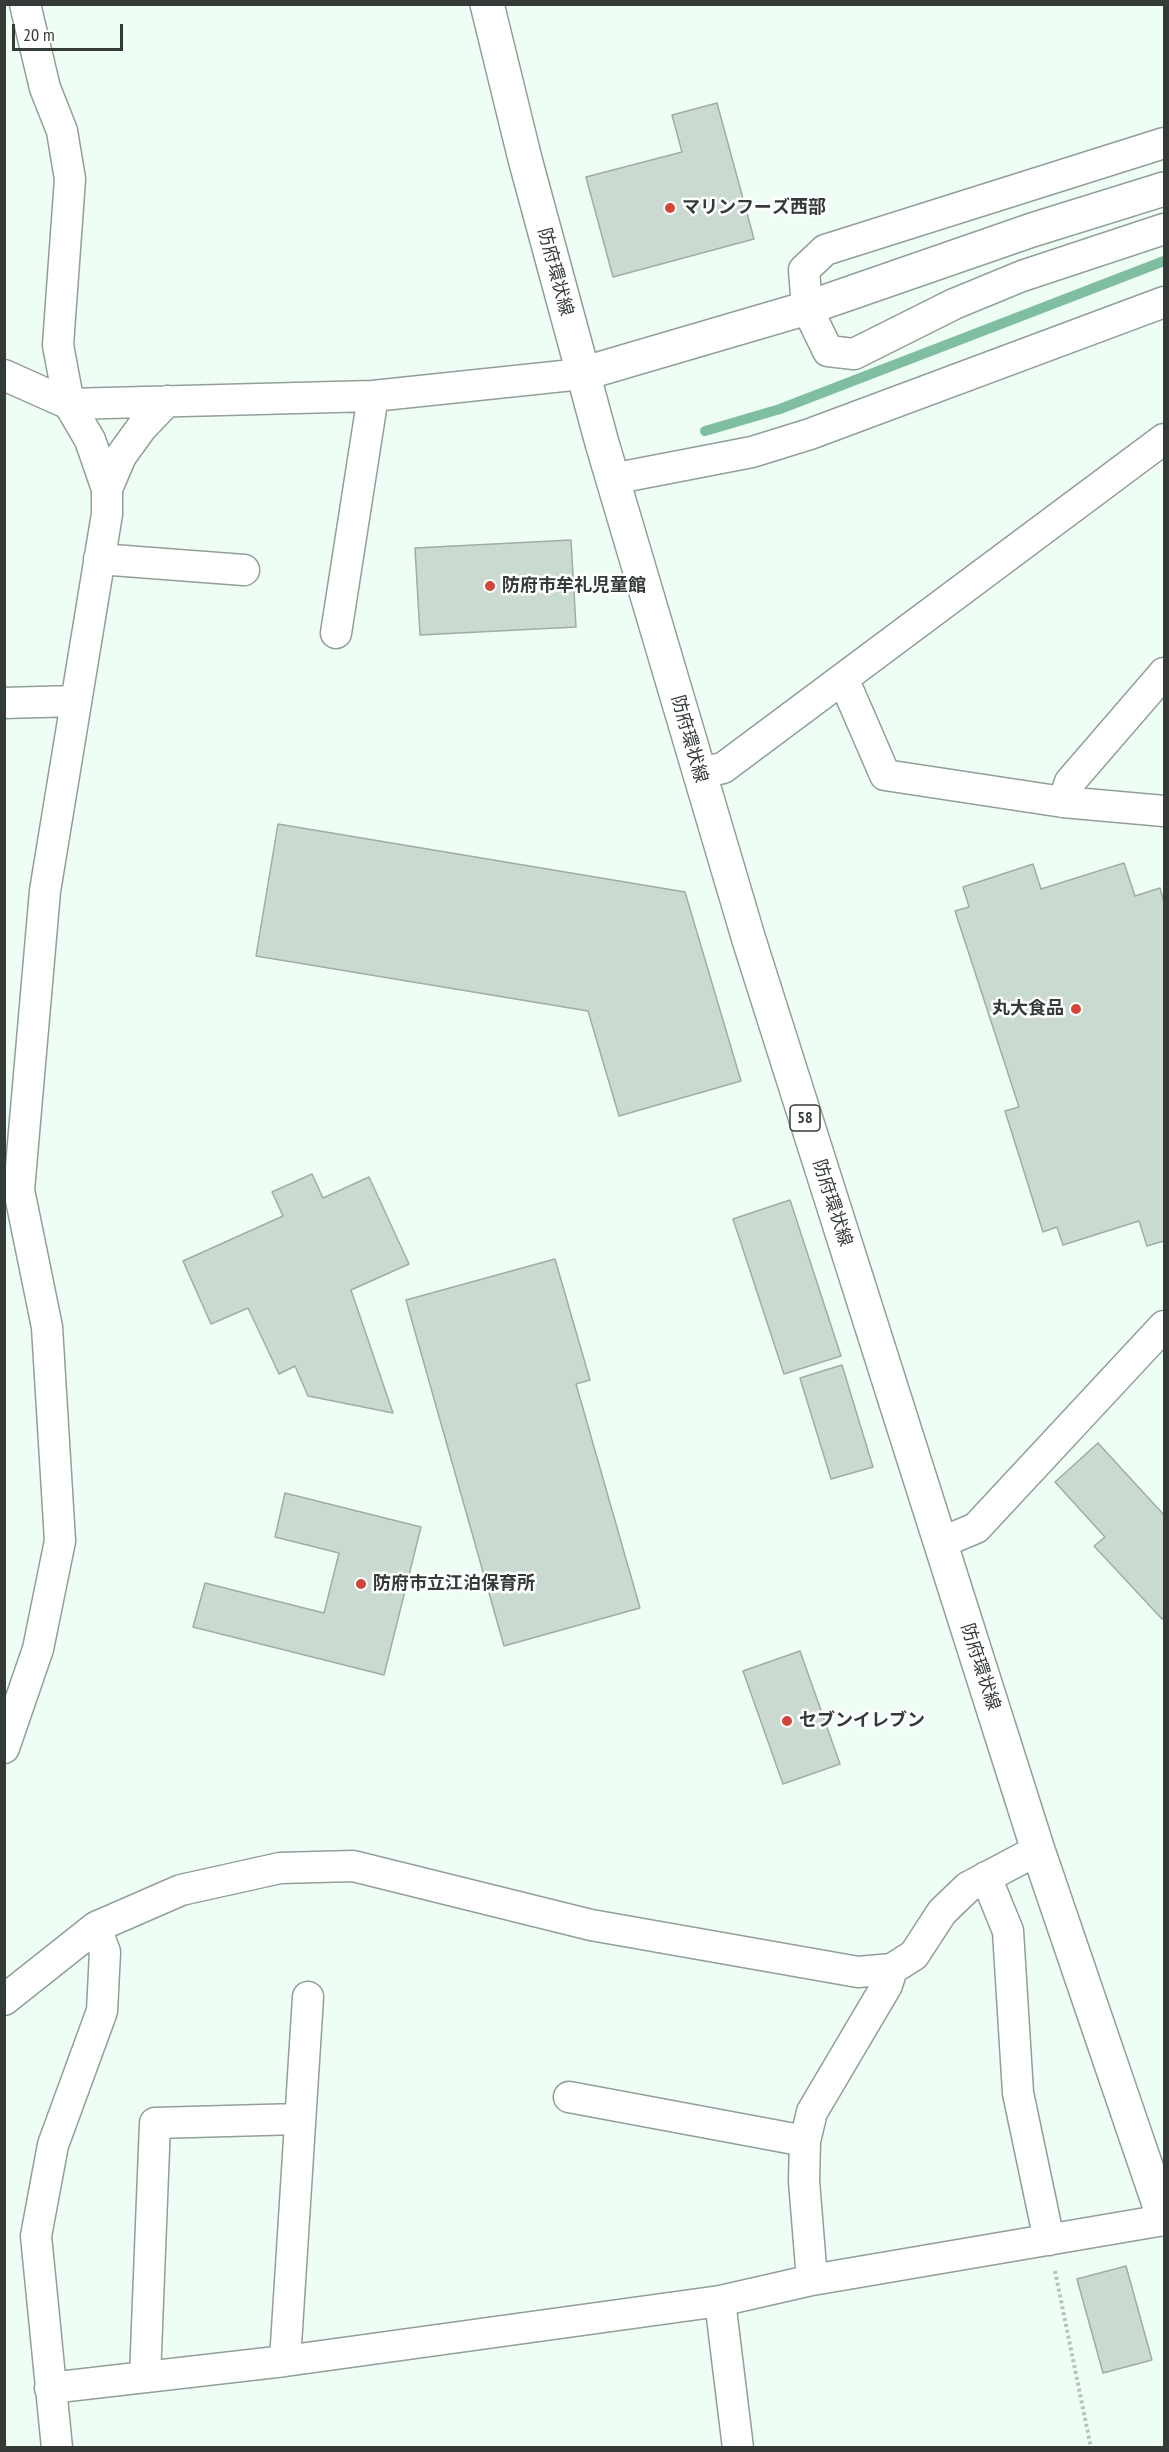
<!DOCTYPE html>
<html>
<head>
<meta charset="utf-8">
<style>
	body { margin:0 }
	#map { position:relative; width:1169px; height:2452px; overflow:hidden; background:#eefef5; font-family:"PT Sans Narrow",sans-serif }
	canvas { display:block }
	.frame { position:absolute; inset:0; border:6px solid #343b37; pointer-events:none }
	.scale { position:absolute; left:12px; top:24px; width:111px; height:27px; box-sizing:border-box; border:3px solid #343b37; border-top:0; padding-left:8px; font-size:18px; line-height:21px; white-space:nowrap; color:#343b37; -webkit-text-stroke:4px #fff; paint-order:stroke }
</style>
</head>
<body>
<div id="map">
<canvas width="1169" height="2452"></canvas>
<div class="frame"></div>
<div class="scale">20 m</div>
</div>
<script>
const ctx = document.querySelector('canvas').getContext('2d');
ctx.lineJoin = 'round';
function poly(rows) {
  const path = new Path2D();
  for (const r of rows) {
    path.moveTo(r[0], r[1]);
    for (let i = 2; i < r.length; i += 2) path.lineTo(r[i], r[i + 1]);
  }
  return path;
}
function strokePath(path, color, width, dash) {
  ctx.strokeStyle = color;
  ctx.lineWidth = width;
  ctx.lineCap = dash ? 'butt' : 'round';
  ctx.setLineDash(dash || []);
  ctx.stroke(path);
}
function paint(path, color) {
  ctx.fillStyle = color;
  ctx.fill(path, 'evenodd');
}
function drawText(font, color, halo, rows, align = 'center') {
  ctx.font = font + ' "PT Sans Narrow","Noto Sans JP",sans-serif';
  ctx.lineWidth = 5;
  ctx.setLineDash([]);
  ctx.textBaseline = 'middle';
  ctx.strokeStyle = halo;
  ctx.fillStyle = color;
  for (const [text, x, y, turn = 0] of rows) {
    ctx.save();
    ctx.translate(x, y);
    ctx.rotate((+turn || 0) * Math.PI / 180);
    ctx.textAlign = isNaN(turn) ? turn : align;
    if (halo) ctx.strokeText(text, 0, 0);
    ctx.fillText(text, 0, 0);
    ctx.restore();
  }
}
strokePath(poly([
	[705,431,780,409,1164,261]
]), '#7fbf9f', 10);
const building = poly([
	[717,103,754,239,613,277,586,177,682,152,672,115,717,103],
	[571,540,576,627,420,635,415,548,571,540],
	[278,824,685,892,741,1081,619,1116,588,1011,256,956,278,824],
	[1124,863,1135,896,1160,888,1164,902,1164,1241,1147,1246,1139,1221,1063,1245,1057,1227,1043,1232,1005,1111,1019,1107,955,911,969,907,963,887,1033,864,1041,889,1124,863],
	[312,1174,323,1198,369,1177,409,1264,351,1290,393,1413,308,1396,295,1366,279,1374,248,1308,211,1324,183,1261,283,1216,272,1192,312,1174],
	[790,1200,841,1356,784,1374,733,1219,790,1200],
	[555,1259,590,1380,576,1384,640,1608,504,1646,406,1300,555,1259],
	[842,1365,873,1467,831,1479,800,1378,842,1365],
	[1098,1443,1164,1515,1164,1617,1162,1619,1094,1546,1105,1537,1055,1482,1098,1443],
	[285,1493,421,1527,384,1675,193,1627,205,1583,324,1613,339,1553,275,1537,285,1493],
	[800,1651,840,1764,783,1784,743,1671,800,1651],
	[1126,2266,1152,2360,1103,2373,1077,2279,1126,2266]
]);
paint(building, '#cadad1');
strokePath(building, '#9fada5', 1.5);
const street = poly([
	[25,4,45,88,62,131,70,179,58,345,69,404,90,440,107,489],
	[1164,143,825,250,804,270,807,308,828,351,854,354,954,304,1022,276,1164,229],
	[4,375,69,404,373,396,582,374],
	[612,479,752,452,810,434,1164,302],
	[99,559,244,570],
	[336,633,373,396],
	[839,683,849,692,885,775,1063,802,1164,811],
	[4,703,75,701],
	[699,773,723,768,1164,439],
	[1063,802,1070,782,1164,673],
	[940,1543,976,1528,1164,1326],
	[4,1748,38,1649,60,1541,47,1327,19,1190,45,891,107,514,107,489,121,456,142,427,167,401],
	[986,1877,1008,1931,1018,2093,1049,2240],
	[4,2000,96,1927,181,1890,280,1868,353,1866,591,1925,858,1972,892,1969,914,1955,942,1912,968,1887,1038,1850],
	[569,2097,805,2141],
	[812,2280,804,2181,805,2141,812,2112,887,1985,892,1969],
	[720,2301,738,2448],
	[285,2361,308,1997],
	[145,2377,155,2123,299,2119],
	[50,2388,285,2361,720,2301,812,2280,1164,2220],
	[57,2448,36,2236,53,2145,102,2011,105,1952,96,1927]
]);
const secondary = poly([
	[582,374,807,308,1032,230,1164,189]
]);
const primary = poly([
	[487,4,525,159,602,443,749,940,1038,1850,1164,2219]
]);
strokePath(street, '#919f97', 33);
strokePath(secondary, '#919f97', 36);
strokePath(primary, '#919f97', 36);
strokePath(poly([
	[1055,2271,1091,2448]
]), '#b6c3bc', 4, [3, 3]);
strokePath(street, '#fff', 30);
strokePath(secondary, '#fff', 33);
strokePath(primary, '#fff', 33);
for (const [x, y, r, color] of [
	[670,208,6,"#d34539"],
	[490,586,6,"#d34539"],
	[1076,1009,6,"#d34539"],
	[361,1584,6,"#d34539"],
	[787,1721,6,"#d34539"]
]) {
  const dot = new Path2D();
  dot.arc(x, y, r, 0, 2 * Math.PI);
  ctx.fillStyle = color;
  ctx.fill(dot);
  strokePath(dot, '#fff', 2);
}
for (const [x, y, w] of [
	[805,1118,30]
]) {
  const box = new Path2D();
  box.roundRect(x - w / 2, y - 13, w, 26, 4.5);
  ctx.fillStyle = '#fff';
  ctx.fill(box);
  strokePath(box, '#343b37', 1.5);
}
drawText('bold 16px', '#343b37', null, [
	["58",805,1118]
]);
drawText('bold 18px', '#343b37', '#fff', [
	["マリンフーズ西部",682,208],
	["防府市牟礼児童館",502,586],
	["丸大食品",1064,1009,"right"],
	["防府市立江泊保育所",373,1584],
	["セブンイレブン",799,1721]
], 'left');
drawText('18px', '#343b37', '#fff', [
	["防府環状線",555,272,75],
	["防府環状線",689,739,74],
	["防府環状線",832,1203,72],
	["防府環状線",980,1667,72]
]);
</script>
</body>
</html>
